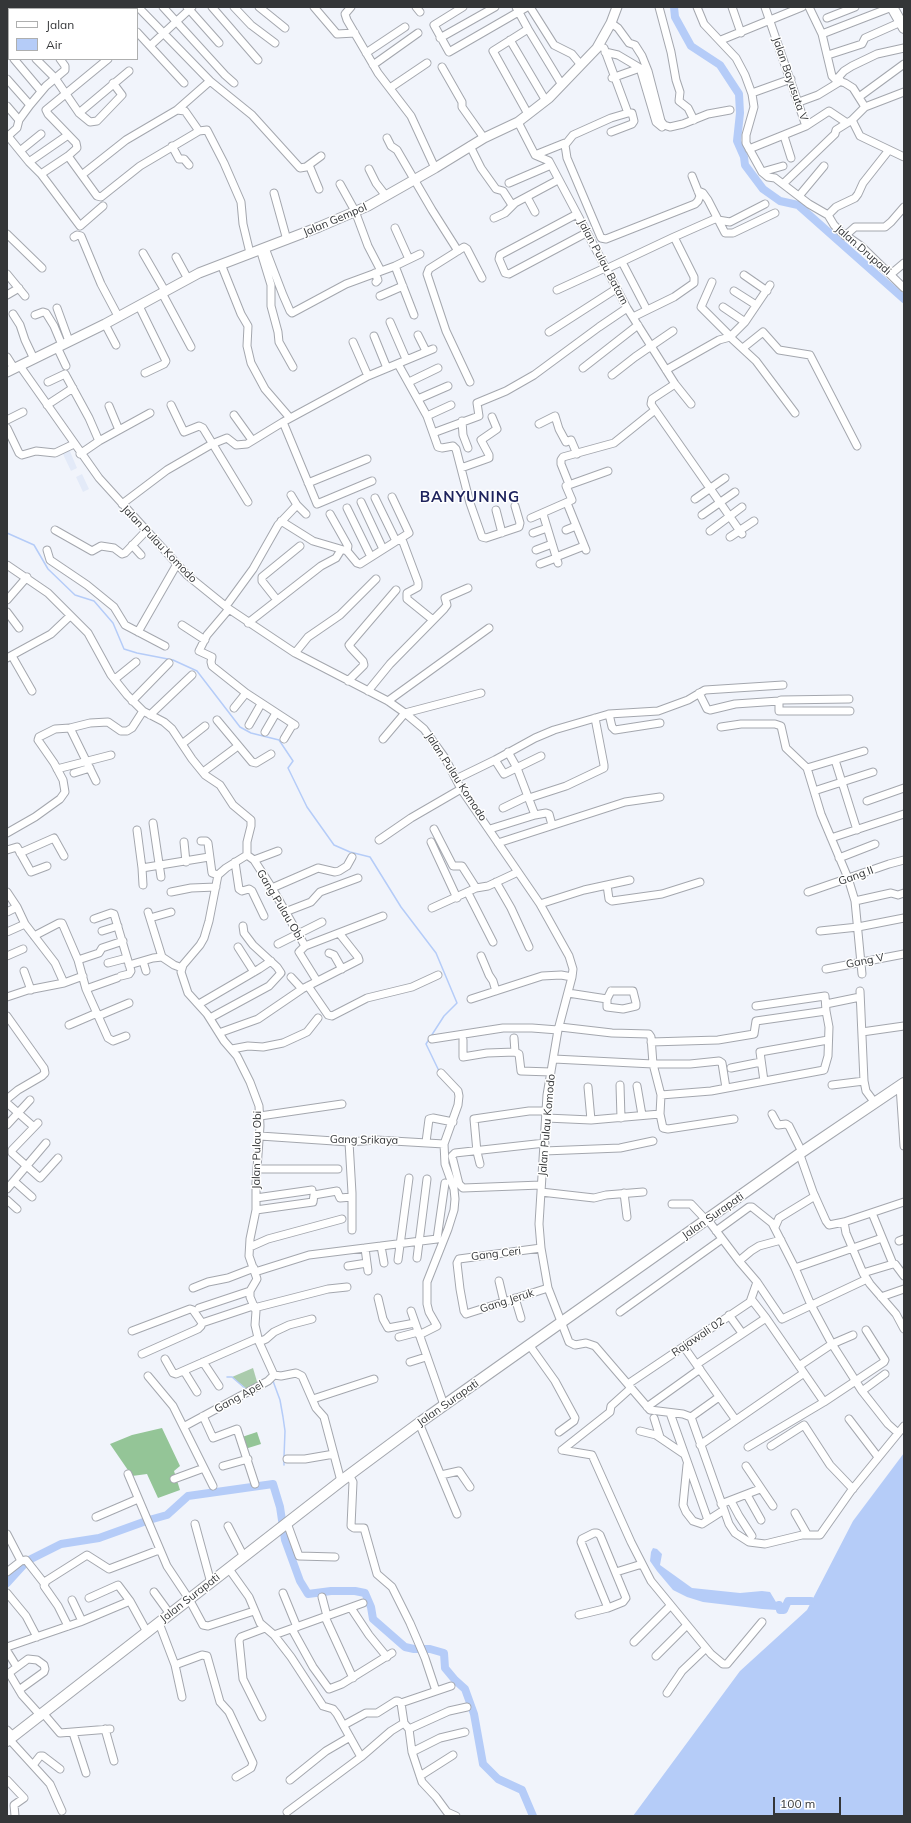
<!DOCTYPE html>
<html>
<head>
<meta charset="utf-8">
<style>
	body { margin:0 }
	#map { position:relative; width:911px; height:1823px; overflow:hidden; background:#f1f4fb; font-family:Mulish,sans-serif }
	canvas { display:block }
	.frame { position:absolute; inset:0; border:8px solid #343638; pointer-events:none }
	.legend { position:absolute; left:8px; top:8px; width:130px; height:52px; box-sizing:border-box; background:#fff; border:1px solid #aeafaf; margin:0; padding:5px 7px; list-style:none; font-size:12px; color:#343638 }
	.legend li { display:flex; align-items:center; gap:8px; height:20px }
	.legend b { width:20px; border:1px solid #aeafaf }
	.scale { position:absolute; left:773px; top:1797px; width:68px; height:18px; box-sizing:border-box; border:2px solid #343638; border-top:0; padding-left:5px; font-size:12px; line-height:14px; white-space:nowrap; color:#343638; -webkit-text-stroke:3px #fff; paint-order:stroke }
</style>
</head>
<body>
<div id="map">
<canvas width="911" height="1823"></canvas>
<div class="frame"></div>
<ul class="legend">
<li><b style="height:5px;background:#fff"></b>Jalan</li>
<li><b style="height:11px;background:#b5ccf8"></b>Air</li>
</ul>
<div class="scale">100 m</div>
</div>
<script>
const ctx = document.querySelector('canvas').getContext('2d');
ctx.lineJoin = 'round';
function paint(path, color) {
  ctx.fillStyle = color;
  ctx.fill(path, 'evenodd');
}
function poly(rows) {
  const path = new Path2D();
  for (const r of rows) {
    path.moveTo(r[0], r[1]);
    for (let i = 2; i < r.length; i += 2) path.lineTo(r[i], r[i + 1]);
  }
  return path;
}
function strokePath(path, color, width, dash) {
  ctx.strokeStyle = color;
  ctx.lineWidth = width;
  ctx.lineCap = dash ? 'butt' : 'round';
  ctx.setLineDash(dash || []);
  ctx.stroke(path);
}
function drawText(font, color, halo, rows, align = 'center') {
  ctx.font = font + ' Mulish,sans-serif';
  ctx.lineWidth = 3;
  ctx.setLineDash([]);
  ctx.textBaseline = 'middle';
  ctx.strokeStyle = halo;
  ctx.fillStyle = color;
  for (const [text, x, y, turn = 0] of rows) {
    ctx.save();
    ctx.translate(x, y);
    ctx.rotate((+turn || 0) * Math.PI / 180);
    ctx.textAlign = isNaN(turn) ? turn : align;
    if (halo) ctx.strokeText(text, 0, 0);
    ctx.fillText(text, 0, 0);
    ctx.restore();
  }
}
paint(poly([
	[69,449,77,468,71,471,62,452],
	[82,474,89,489,83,492,76,477]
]), '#e3eaf8');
paint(poly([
	[253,1368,258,1385,248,1390,232,1377]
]), '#aacbac');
paint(poly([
	[162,1428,180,1466,174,1471,180,1490,158,1498,147,1474,132,1476,110,1444,132,1435],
	[257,1432,261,1444,245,1449,242,1437]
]), '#94c597');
paint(poly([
	[904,1453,904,1816,633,1816,740,1671,807,1610,853,1521],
	[653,1548,657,1549,662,1554,660,1565,692,1588,740,1593,762,1591,770,1592,779,1607,777,1610,762,1609,703,1602,687,1597,673,1590,657,1571,650,1561,651,1552]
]), '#b5ccf8');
strokePath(poly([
	[7,533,34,545,48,569,75,595,94,601,113,623,124,649,137,653,173,660,197,671,240,727,251,733,279,740,293,761,288,768,307,807,334,845,350,852,370,857,401,907,436,953,457,1003,444,1016,426,1044,439,1071],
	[227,1377,232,1377,247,1390],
	[273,1381,280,1400,283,1417,285,1431,284,1457],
	[284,1465,284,1461]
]), '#b5ccf8', 1.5);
strokePath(poly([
	[674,7,675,17,691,46,720,65,739,94,740,113,737,141,744,157,745,165,763,189,780,201,798,205,904,299],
	[7,1583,27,1561,61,1544,99,1538,149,1520,167,1515,188,1496,273,1484,280,1507,285,1540,300,1581,308,1594,331,1591,355,1591,365,1593,371,1607,373,1619,405,1647,414,1649,430,1649,444,1653,445,1668,455,1680,465,1689,474,1714,483,1764,498,1779,522,1790,533,1816],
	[779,1605,780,1610,784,1610,788,1601,811,1601]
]), '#b5ccf8', 8);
const minor = poly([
	[49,7,51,9],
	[96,7,98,9],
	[113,7,115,9],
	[138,7,210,81,252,115,300,168,306,167,321,156],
	[163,7,225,75,234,83],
	[187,7,219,43],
	[212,7,258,60],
	[234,7,251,25,275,43],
	[259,7,285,28],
	[314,7,337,34,355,33],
	[351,7,345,14,347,20,378,73,411,116,435,168],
	[416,7,420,12],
	[463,7,434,25,449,52,527,7],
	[516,7,528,29,562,85],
	[530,7,554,45,572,54,581,65],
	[659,7,671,52,676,80,680,92,679,101,688,108,694,120],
	[697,7,704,24,736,58,745,75,752,94,754,107,746,135,746,143,762,172,768,177,775,178,809,204,828,215,834,225,841,232,861,246,904,288],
	[732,7,741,33],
	[765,7,806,126],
	[809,7,822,34,832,76,836,80,845,83,853,88,865,107],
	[7,14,9,17],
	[827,18,855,7],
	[611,23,618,28,629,43,635,45,642,56,648,71,661,121,664,125,670,127,683,124,708,114,730,110],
	[528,29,493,51,528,114],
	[137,32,184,83],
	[822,34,892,7],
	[440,38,495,7],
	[7,40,9,38],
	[510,40,546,101],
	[721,40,802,7],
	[151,45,192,7],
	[604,48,628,113,632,113,634,121,632,124,611,132],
	[7,50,9,53],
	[605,52,618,55,640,68,656,122,662,127],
	[366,53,405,27],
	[828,55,862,44,865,38,901,22],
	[14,59,41,91],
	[36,59,55,78,79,113,90,122,97,121,122,95,113,83],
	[373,65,418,33],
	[442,67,462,102,462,107,484,138],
	[612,78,640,68],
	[7,79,30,105],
	[836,80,844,71,852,66,877,54,904,48],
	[390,88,427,63],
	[752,93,791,79],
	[859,97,904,64],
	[799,102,818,95,841,81],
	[7,106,19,120],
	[177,110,185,111,199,131],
	[79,113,129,71],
	[628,113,611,118,573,135,565,145,567,158,601,238,606,239,695,204,698,201,700,196,692,176],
	[852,120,860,136,904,157],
	[518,122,535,155,549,161,627,308,675,384,691,404],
	[7,135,29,162],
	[68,135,29,162,41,174,80,226,103,206],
	[784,136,791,158],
	[7,137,17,128,19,120,30,105,46,86,65,70,65,66,60,59],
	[387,138,391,146,397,150,432,210,458,251],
	[172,146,179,159,184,159,189,165],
	[470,146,481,168,496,189,503,191,512,205],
	[749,149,806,126,829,111,847,123],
	[20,151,41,134],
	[535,155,565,143],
	[68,156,97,196,101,197,140,166,199,131,207,130,224,163,241,202,243,224,250,253],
	[309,165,319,189],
	[369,169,376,183,386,196],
	[762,172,783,166],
	[41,174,68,156,77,148,76,143,48,114,46,110,108,59],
	[83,174,126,140,177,110,210,81],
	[509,183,551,165],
	[340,184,355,211,368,246,381,271],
	[783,184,835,134,836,130,852,120,865,107,904,92],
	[698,191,703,193,708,200,725,233,733,233,775,213],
	[274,193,287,240],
	[799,196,824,166],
	[527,197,535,212],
	[577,214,500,255,499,259,505,273,509,274,586,233],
	[828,215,836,207,855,198,858,194,863,183,889,150],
	[494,218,505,213,515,203,558,180],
	[718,220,730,222,765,204],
	[395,228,409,259],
	[7,234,42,268],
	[845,236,855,227,885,227,891,222,904,207],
	[74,237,77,235,81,236,101,284,118,316],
	[265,248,283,295,290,311,292,313,346,284,395,266,420,254],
	[260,249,271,285,271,306,278,332,279,342,293,367],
	[143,253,165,291],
	[176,257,188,279],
	[622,262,647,310],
	[221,264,241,314,248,326,247,346,251,363,265,389,290,418],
	[395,266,414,315],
	[606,269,674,237,717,218],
	[375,273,378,280,376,282],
	[7,274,25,296],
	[891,274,904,263],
	[744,275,767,291],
	[712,282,701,307,730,336],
	[557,290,605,268],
	[734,291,756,305],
	[162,293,191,347],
	[7,295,19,288],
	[380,296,403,286],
	[139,306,166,361,164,364,145,373],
	[723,307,745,322],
	[57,308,69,341],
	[13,314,20,325,25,340,34,359],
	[35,315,43,312,46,313,54,326,62,345],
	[633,317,674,297,694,283,694,277,674,237],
	[390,322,406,359],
	[105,324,116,345],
	[549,332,616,289],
	[418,335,426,351],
	[374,336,387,368],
	[730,337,745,322,770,285],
	[353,342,368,376],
	[57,347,66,366],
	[743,348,763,332,779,350,810,355,857,446],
	[7,357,14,368],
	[398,364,427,416,438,447,442,448,453,446,456,449,470,503,482,537,486,538,519,527,520,523,515,506],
	[20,366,99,478,187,575,229,609,295,653,388,701,405,713,424,729,445,758,461,789,540,904,569,956,573,969,572,977,558,1030,547,1095,539,1224,541,1248,548,1288,569,1342,575,1345,586,1343,595,1346,650,1410,683,1414,691,1417,729,1524,735,1533,749,1542,765,1544,802,1535,820,1535,851,1491,904,1426],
	[583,368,638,325],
	[666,370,719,340,730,337,756,361,795,413],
	[612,375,635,357,673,331],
	[48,382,65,374,89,418,99,441],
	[409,382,438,368],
	[470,382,446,331,427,274,429,269,464,247,467,249,482,278],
	[675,384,652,399,651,404,742,534],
	[418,399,448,386],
	[47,405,73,388],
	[171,405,184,432,199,426,203,428,248,502],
	[109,406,119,430],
	[234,415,252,440],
	[427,416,451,405],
	[7,420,23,412],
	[462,421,463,435,468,448],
	[283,422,317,504,372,481],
	[539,424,555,416,559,429,566,442,571,440,577,454],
	[7,428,19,453,22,455,36,451,55,453,74,444],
	[433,433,479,416,477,403,506,391,534,375,599,327,627,308],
	[80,454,99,441,150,413],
	[461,468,489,458,489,455,481,440,497,429,492,417],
	[308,483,367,459],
	[569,484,561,464,561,460,563,457,614,443,655,410],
	[291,495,297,505,306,514],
	[375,498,396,541,400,540,403,542,418,582,418,587,407,593,407,599,433,620],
	[695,499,725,478],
	[361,502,383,549],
	[567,503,586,550],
	[122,504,167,470,212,444,227,438,236,445,247,444,283,422,368,376,433,349],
	[347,508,371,557],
	[496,510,502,533],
	[330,514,348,546,347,551],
	[543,514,558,563],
	[702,515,735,492],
	[531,518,572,500,566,486,608,471],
	[281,521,313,541,347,551,357,563,360,564,409,533,392,497],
	[55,530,92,551,101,546,114,548,122,554,125,553,147,530],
	[566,530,576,526],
	[710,531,742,507],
	[533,533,547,528],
	[730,537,754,521],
	[132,545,141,555],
	[47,550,50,560,87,585,114,607,125,625,165,646],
	[536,550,552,544],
	[556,557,584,546],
	[540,564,556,558],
	[7,565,48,593,88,633,111,675,127,695,143,711,164,722,172,729,192,759,205,775,220,785,233,805,251,820,251,826,247,842,247,855,226,868,218,875,209,921,204,938,200,945,183,965,181,972,188,993,207,1014,224,1041,237,1056,250,1082,259,1106,260,1126,256,1183,256,1210,250,1239,249,1256,257,1279,250,1291,250,1297,256,1311,255,1325,259,1342,274,1375,281,1376,296,1373,302,1376,316,1408,324,1417,341,1481],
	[7,600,27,577],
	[277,600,262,581,262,577,300,546],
	[226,606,253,569,278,525,297,505],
	[229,609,207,635,199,651,212,657,211,662,212,666,246,693,295,725],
	[7,612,19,628],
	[248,623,321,566,336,558,341,550],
	[182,625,205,640],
	[138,632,177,564],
	[295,653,308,637,340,615,376,579],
	[12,656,32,691],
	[7,658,51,634,70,616],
	[115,679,136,662],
	[348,681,364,665,363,661,351,648,349,645,396,590],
	[368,691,390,664,444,609,447,605,445,598,468,588],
	[699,693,707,709,710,710,735,704,779,701,781,700,849,699],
	[132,701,169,663],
	[388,701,489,628],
	[779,701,779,711,850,711],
	[234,708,246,693],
	[609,714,612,727,615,730,660,723],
	[150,715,192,675],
	[217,720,252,762,256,763,271,754],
	[249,725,261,704],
	[721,727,741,724,775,724,781,726,786,748,807,768,821,814,848,878,855,901,862,974],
	[70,728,96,781],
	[265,732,276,713],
	[284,739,293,724],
	[383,739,405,713,481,693],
	[182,744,205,726],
	[508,752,517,768,535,815],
	[495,760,504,774,541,756],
	[835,760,857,830],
	[807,768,864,751],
	[57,769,111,755],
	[203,772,238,746],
	[74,773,90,768],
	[456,779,495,760,535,738,554,730,609,714,658,711,688,700,705,690,783,685],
	[814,791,873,772],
	[529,798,566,786,604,768,604,765,595,718],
	[867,801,904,788],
	[503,808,528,796],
	[153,823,161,877],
	[434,829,453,866,462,866,476,888],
	[490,829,535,815,546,813,549,814,552,825],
	[137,830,142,868,143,885],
	[7,833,35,817,60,799,65,792,63,780,54,763,38,740,39,737,55,729,70,728,90,723,108,722,121,731,127,731,132,728,143,711],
	[831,838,904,814],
	[379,840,411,818,461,789],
	[201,841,206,841,208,843,212,873,218,875],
	[184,842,186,862],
	[431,842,457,898],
	[498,843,625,802,660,797],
	[7,850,17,847,31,872,47,866],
	[20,853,54,838,64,856],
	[247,855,254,860,272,888,305,946,383,916],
	[839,858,875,844],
	[254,860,278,851],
	[235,862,239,889,242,891,249,889,252,891,264,916],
	[142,868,209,857],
	[496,882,511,908,529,947],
	[607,885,609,899,612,901,662,894,700,882],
	[272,888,318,868,335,872,339,871,347,866,352,857],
	[7,892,17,907,25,924,55,963,64,983],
	[171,892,191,888,216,887],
	[808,892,889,864,904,860],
	[468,893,493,942],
	[855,901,891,893,898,895,904,893],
	[540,904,584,890,630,880],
	[432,908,476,888,488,886,518,872],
	[7,912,17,907],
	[148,912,162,957],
	[285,912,311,902,320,892,358,878],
	[150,918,171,912],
	[94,919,111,913,114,914,131,971,129,974,121,976],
	[102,931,118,926],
	[820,931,858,927,904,918],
	[7,932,25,924],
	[34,936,59,923,62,923,78,960,86,989,108,1038,113,1041,126,1036],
	[278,944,322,922],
	[305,946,299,952,317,981],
	[238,947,254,972],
	[329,953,334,955,342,969],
	[7,956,23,949],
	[481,956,489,975,493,981,496,991],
	[78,960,99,953,102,948,123,941],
	[143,961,146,971],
	[108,963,127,958],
	[129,965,153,958,162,957,174,965,182,968],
	[826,969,904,954],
	[24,971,31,990],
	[291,977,302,989],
	[308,986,328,1015,332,1016,367,998,412,987,438,975],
	[86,989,117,978],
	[611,991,633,991,636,1003,636,1006,623,1009,607,1007,607,999,611,991],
	[860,991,864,1081,866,1091,875,1103],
	[568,993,607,999],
	[7,997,28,990,64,983,83,976],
	[471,999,542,976,561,975,572,977],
	[199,1004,259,969,271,961],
	[826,1004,860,997],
	[7,1016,44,1068,45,1073,42,1076,18,1090,7,1099],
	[98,1016,129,1003],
	[210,1018,269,986,281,973,277,967,253,945,244,933,243,926],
	[69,1025,97,1013],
	[560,1027,612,1033,649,1034,651,1037,653,1064,661,1095,660,1114,663,1128,668,1129,734,1119],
	[862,1032,904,1026],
	[219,1033,258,1019,302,989,359,960,358,957,339,933],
	[514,1038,515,1052],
	[432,1039,503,1028,532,1028,558,1030],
	[463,1040,463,1057,487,1053,515,1052,519,1054,521,1071,551,1072],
	[651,1042,718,1040,754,1034,756,1021,826,1011],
	[232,1049,248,1046,263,1047,283,1043,307,1032,318,1018],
	[554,1059,653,1064,690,1064,719,1061,722,1063,726,1088],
	[731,1068,761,1062],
	[764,1081,760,1052,828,1040],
	[620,1085,621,1118],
	[832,1085,864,1081],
	[637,1086,642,1115],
	[900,1086,904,1146],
	[588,1087,591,1120],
	[661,1095,711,1091,824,1070,828,1056,829,1027,826,1011,825,996,756,1006],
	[7,1103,34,1127],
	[772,1114,778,1125,786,1124,789,1126,802,1152],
	[260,1116,342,1104],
	[546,1118,591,1120,660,1114],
	[38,1123,12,1150,12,1153,40,1178,58,1158],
	[7,1125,30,1100],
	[260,1136,349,1142,376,1140,444,1144],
	[349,1142,352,1193,352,1230],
	[426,1142,429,1119,433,1118,453,1122],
	[544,1151,620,1148,653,1141],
	[800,1155,813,1192,826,1221,829,1225,844,1222,904,1202],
	[480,1164,477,1152,474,1119,529,1111,546,1111],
	[257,1169,338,1169],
	[14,1181,32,1197],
	[541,1185,463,1188,459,1184,452,1156,455,1153,545,1143],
	[7,1189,46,1143],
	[541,1192,594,1198,606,1195,643,1192],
	[624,1193,627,1217],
	[256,1198,312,1190],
	[7,1200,17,1209],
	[672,1204,691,1204,707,1221],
	[256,1210,313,1202,314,1195,337,1191,340,1198,352,1197],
	[872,1213,893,1264],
	[708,1220,739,1261,757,1282,782,1319,867,1279],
	[844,1222,846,1233,863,1273,870,1284,896,1314,904,1329],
	[775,1227,779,1218,815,1196],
	[716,1231,749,1207,752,1207,772,1223,795,1268,811,1305,832,1344,862,1391,888,1424,898,1433],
	[899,1241,904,1239],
	[381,1246,384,1263],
	[250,1247,268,1239,342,1219],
	[365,1248,368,1271],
	[541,1248,459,1259,457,1263,460,1289,464,1311,466,1314,469,1313,548,1288],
	[417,1258,427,1179],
	[398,1260,409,1178],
	[739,1261,751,1251,759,1246,781,1240],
	[348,1266,367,1263],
	[795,1268,882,1238],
	[255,1272,309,1255,437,1239,445,1183],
	[863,1273,893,1264,895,1264,904,1276],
	[499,1281,504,1302],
	[193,1288,208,1282,228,1278,254,1268],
	[881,1297,904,1289],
	[378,1298,383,1319,388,1328,415,1323],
	[515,1298,521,1318],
	[752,1300,766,1318,824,1402],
	[199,1308,250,1291],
	[254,1308,328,1289,347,1287],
	[411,1311,444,1405],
	[620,1312,722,1239],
	[729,1315,742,1333],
	[132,1331,190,1309,193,1310,202,1323],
	[419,1335,437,1326,429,1312,427,1304,427,1282,448,1229,454,1210,455,1199,454,1189,445,1164,444,1144,458,1105,459,1096,458,1091,441,1073],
	[399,1337,418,1332],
	[259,1342,266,1339,274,1332,289,1325,312,1319],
	[530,1346,555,1381,575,1418,574,1421,559,1432],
	[684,1347,735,1419],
	[142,1354,198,1329,201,1326,202,1323,253,1306],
	[165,1359,173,1373,176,1374,258,1338],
	[203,1362,219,1386],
	[410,1362,426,1357],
	[697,1364,766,1318],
	[799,1366,832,1344,853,1335],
	[184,1371,197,1392],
	[148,1376,173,1406,213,1486],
	[628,1384,750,1302,757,1282],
	[862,1391,885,1374],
	[313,1399,374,1379],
	[647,1407,700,1369],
	[670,1413,708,1520],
	[203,1416,213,1438,237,1429,255,1484],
	[691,1417,719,1397],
	[654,1418,660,1437],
	[849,1419,878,1457],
	[419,1423,457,1514],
	[185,1426,268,1381,274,1375],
	[640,1431,656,1435,684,1454],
	[700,1445,804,1373],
	[771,1446,804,1425,830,1465,853,1489],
	[748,1447,824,1402,884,1362,885,1360,866,1330],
	[562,1450,592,1455,631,1542,651,1581,711,1654,723,1664,727,1664,762,1622],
	[562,1450,610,1412,611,1406,631,1388],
	[287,1459,305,1459,334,1454],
	[687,1465,683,1505,686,1512,693,1521,702,1524,724,1510],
	[223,1466,248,1459],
	[746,1466,773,1506],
	[128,1474,167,1566,189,1599,203,1625,208,1626,254,1611],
	[349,1475,353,1482,351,1526,354,1528,364,1528,377,1574,392,1587,410,1623,425,1658,436,1691],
	[441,1475,459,1471,470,1487],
	[174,1479,204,1468],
	[747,1495,761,1520],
	[731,1501,739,1516,752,1536],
	[721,1504,760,1489],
	[795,1513,807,1534],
	[96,1517,138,1499],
	[287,1523,299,1556,335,1557],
	[195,1524,211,1583],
	[228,1526,244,1557],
	[7,1534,21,1561,26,1560,44,1583],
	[229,1569,249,1597,260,1623,274,1635,291,1657,323,1706,333,1709,337,1714,361,1757],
	[7,1572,21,1561],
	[616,1572,642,1564],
	[154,1592,170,1614],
	[7,1593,26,1616,37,1637],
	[283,1593,297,1627],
	[322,1597,327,1616],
	[89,1598,118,1585,130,1601,147,1632],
	[72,1600,82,1621],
	[351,1608,369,1635,387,1657],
	[579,1615,608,1608,623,1602,626,1598,600,1535,597,1533,594,1533,582,1539,581,1542,608,1608],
	[325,1617,353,1678],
	[159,1623,175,1665,182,1697],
	[68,1626,58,1606,44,1586,46,1581,87,1555,109,1569,159,1550],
	[292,1629,313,1667,329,1689,342,1684,392,1653],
	[274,1635,363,1603],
	[634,1642,670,1606],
	[7,1647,80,1622,130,1601],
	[7,1651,17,1667],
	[656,1656,687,1625],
	[175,1665,202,1655,207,1656,220,1702,229,1712,253,1763,251,1768,236,1777],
	[9,1673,28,1659,37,1660,44,1665,45,1669,44,1672,19,1690],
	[9,1673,22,1695,40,1715],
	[667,1693,682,1671,705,1649],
	[401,1703,404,1723,409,1729,412,1752,422,1782,436,1797,447,1812,456,1816],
	[43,1713,60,1733,110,1729],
	[262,1717,243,1679,239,1640,241,1637,265,1628],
	[344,1725,366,1713,377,1713,396,1701,398,1701,401,1703,451,1686],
	[105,1729,114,1761],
	[409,1729,449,1711,467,1707],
	[7,1730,13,1736],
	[73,1733,86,1773],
	[9,1739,50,1784,62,1811],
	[412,1752,440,1738,465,1732],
	[33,1765,40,1756,43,1756,60,1769],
	[420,1776,453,1755],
	[7,1780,24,1798,14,1805,15,1816],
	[290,1780,326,1751,350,1737],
	[287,1812,361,1757,391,1731,404,1723]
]);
const major = poly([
	[7,372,105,324,199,273,319,227,368,206,435,168,484,138,518,122,549,98,597,48,611,23,617,7]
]);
const highway = poly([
	[892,7,904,28],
	[7,1741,341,1481,419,1423,802,1152,904,1083]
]);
strokePath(minor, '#a4a7ae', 9);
strokePath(major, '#a4a7ae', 11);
strokePath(highway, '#a4a7ae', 12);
strokePath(minor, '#fff', 7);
strokePath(major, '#fff', 9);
strokePath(highway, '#fff', 10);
drawText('11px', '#343638', '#fff', [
	["Jalan Bayusuta V",790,79,71],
	["Jalan Gempol",335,220,-23],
	["Jalan Drupadi",863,250,41],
	["Jalan Pulau Batam",603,262,62],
	["Jalan Pulau Komodo",159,544,46],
	["Jalan Pulau Komodo",456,777,57],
	["Gang II",856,876,-20],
	["Gang Pulau Obi",280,905,59],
	["Gang V",865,961,-11],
	["Jalan Pulau Komodo",547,1125,-85],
	["Gang Srikaya",364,1140,1],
	["Jalan Pulau Obi",257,1150,-89],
	["Jalan Surapati",713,1216,-35],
	["Gang Ceri",496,1254,-7],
	["Gang Jeruk",507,1301,-18],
	["Rajawali 02",698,1337,-34],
	["Gang Apel",239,1397,-29],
	["Jalan Surapati",448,1403,-35],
	["Jalan Surapati",190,1598,-38]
]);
ctx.letterSpacing = '1px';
drawText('bold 15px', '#1f245d', '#fff', [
	["BANYUNING",470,497]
]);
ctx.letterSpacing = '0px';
</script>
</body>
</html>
